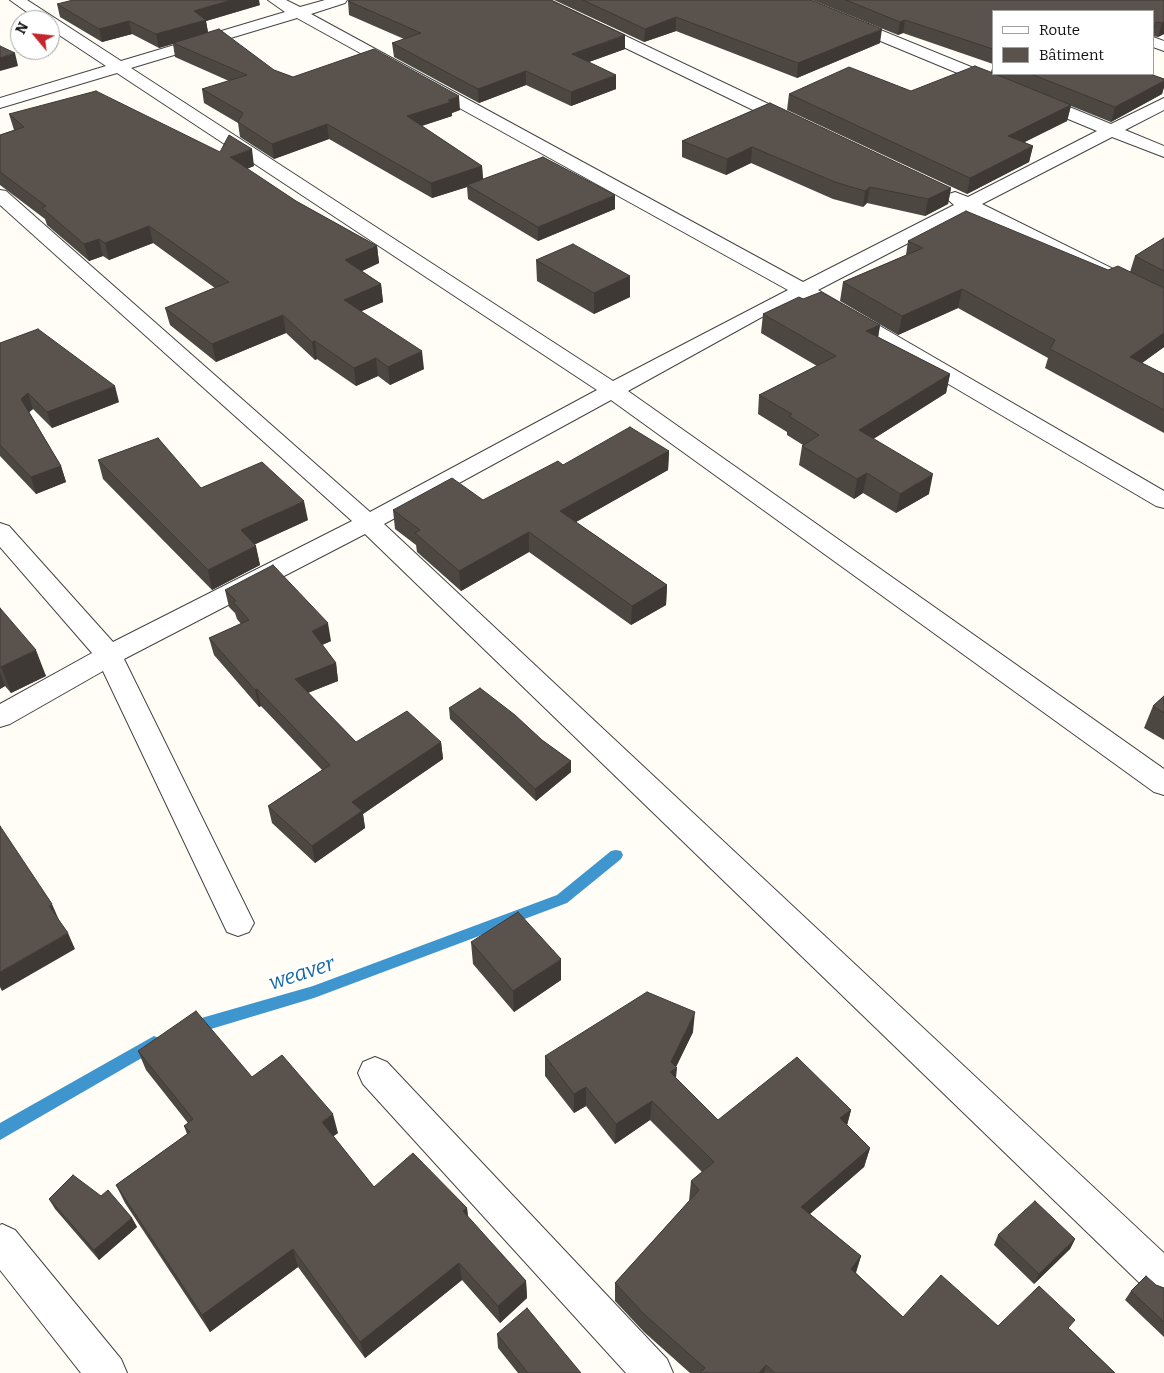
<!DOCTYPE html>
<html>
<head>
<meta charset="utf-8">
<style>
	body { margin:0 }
	#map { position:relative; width:1164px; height:1373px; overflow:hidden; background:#fffdf5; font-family:Bitter,serif }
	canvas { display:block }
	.legend { position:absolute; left:992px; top:10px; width:162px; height:65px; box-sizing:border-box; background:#fff; border:1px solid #a0a0a0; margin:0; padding:6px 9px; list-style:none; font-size:15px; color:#111 }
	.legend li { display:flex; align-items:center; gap:10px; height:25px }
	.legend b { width:25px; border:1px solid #a0a0a0 }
	.north { position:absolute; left:10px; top:10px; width:50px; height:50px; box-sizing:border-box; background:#fff; border:1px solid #a0a0a0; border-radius:50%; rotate:298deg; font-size:14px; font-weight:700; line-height:20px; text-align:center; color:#111 }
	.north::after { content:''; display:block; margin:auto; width:18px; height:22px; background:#c4262e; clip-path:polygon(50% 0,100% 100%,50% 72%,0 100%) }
</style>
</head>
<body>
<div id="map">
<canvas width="1164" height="1373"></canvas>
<ul class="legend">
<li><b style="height:6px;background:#fff"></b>Route</li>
<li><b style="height:14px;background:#5a524d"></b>Bâtiment</li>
</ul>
<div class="north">N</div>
</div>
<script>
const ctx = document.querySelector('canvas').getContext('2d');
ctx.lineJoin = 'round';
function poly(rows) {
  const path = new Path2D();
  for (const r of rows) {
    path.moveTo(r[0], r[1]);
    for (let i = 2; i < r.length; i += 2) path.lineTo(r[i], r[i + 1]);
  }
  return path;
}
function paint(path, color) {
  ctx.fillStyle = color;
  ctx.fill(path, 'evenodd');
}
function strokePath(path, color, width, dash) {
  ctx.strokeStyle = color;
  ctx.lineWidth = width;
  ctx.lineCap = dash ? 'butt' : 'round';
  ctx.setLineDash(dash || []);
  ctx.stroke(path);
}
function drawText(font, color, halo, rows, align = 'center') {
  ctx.font = font + ' Bitter,serif';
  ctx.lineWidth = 5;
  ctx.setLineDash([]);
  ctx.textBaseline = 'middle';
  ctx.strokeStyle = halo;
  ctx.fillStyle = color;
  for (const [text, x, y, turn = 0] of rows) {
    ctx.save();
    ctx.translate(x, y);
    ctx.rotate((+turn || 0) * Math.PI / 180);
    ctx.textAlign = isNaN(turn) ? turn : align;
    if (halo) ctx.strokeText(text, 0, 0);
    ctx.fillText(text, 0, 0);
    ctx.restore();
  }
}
paint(poly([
	[616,850,621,851,623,855,621,859,567,903,314,998,191,1035,186,1033,183,1028,186,1023,191,1021,313,986,557,895,611,851,616,850],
	[154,1036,159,1038,162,1043,159,1048,0,1140,0,1123,154,1036]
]), '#3f96cf');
const minor = poly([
	[10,0,27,0,121,61,285,12,268,0,286,0,300,7,325,0,347,0,345,3,311,14,803,282,954,205,946,198,949,194,955,192,968,197,1097,131,789,3,787,0,807,0,1111,124,1164,98,1164,110,1125,130,1164,146,1164,157,1112,137,982,204,1164,294,1164,308,968,212,818,290,1164,491,1164,508,1156,506,802,298,760,318,628,391,1164,769,1164,795,1154,792,611,400,384,524,1164,1253,1164,1298,1150,1293,365,534,124,659,254,923,249,932,238,936,227,932,103,671,10,724,0,727,0,704,92,653,0,547,0,523,9,526,113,642,352,521,0,205,0,190,6,191,370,512,597,390,117,73,0,108,0,98,106,66,50,29,50,20,38,20,10,0],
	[297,18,788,290,613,381,131,68,297,18],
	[531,0,550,0,800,119,802,123,800,127,794,128,788,127,533,3,531,0],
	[1153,37,1164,41,1164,51,1153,47,1153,37],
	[375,1057,387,1062,667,1359,673,1373,626,1373,363,1084,358,1073,363,1062,375,1057],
	[2,1224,15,1230,121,1359,127,1373,81,1373,0,1270,0,1225,2,1224]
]);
strokePath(minor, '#444', 2);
paint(minor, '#fff');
paint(poly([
	[554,0,811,0,880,43,797,78,676,31,644,42],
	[812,0,1164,0,1164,34,1158,37,1153,36,1153,11,993,11,993,64,903,33,898,35],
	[348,1,625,49,589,62,616,89,571,106,526,85,479,103,394,57,392,43,404,39,349,15],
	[57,4,260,5,206,21,208,32,274,70,293,77,460,110,452,113,452,116,422,126,482,166,483,179,615,209,538,241,468,199,467,187,432,198,329,139,274,159,240,137,238,123,204,103,202,89,229,81,175,57,173,44,159,48,132,34,102,42,60,17],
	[993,65,993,74,1150,74,1164,79,1164,87,1162,94,1111,122,1071,106,1067,121,1024,142,1033,146,1029,162,967,194,787,110,789,94,911,91,991,72],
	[770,103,951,188,948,204,925,216,867,203,863,207,833,199,751,163,726,175,682,157,682,141],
	[9,114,220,152,254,166,247,169,296,201,377,246,379,263,362,271,381,284,383,302,361,311,424,369,390,385,378,376,356,386,317,359,315,360,286,333,216,362,170,325,165,308,215,288,153,243,109,260,103,256,89,261,47,225,45,219,0,185,0,135,14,130],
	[1164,238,1164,347,1142,363,1164,374,1164,433,1045,368,1048,358,958,308,898,335,840,301,843,282,906,255,908,241,1108,270,1130,272,1135,256],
	[536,260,630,276,630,297,594,314,537,281],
	[803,299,880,325,878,337,950,374,946,393,873,439,929,494,896,513,863,493,854,499,799,465,802,446,803,445,787,435,787,432,758,414,759,395,817,366,761,333,763,314],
	[0,343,119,402,52,428,33,409,29,412,61,466,66,482,36,494,0,456],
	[669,451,668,470,576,522,667,585,666,605,631,625,529,552,461,591,417,552,416,545,395,529,393,510,483,500],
	[98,460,201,488,308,520,255,544,260,565,212,590,103,479],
	[225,590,331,641,322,645,336,663,338,681,308,693,356,742,441,742,443,759,363,814,365,828,315,863,272,823,268,806,322,770,261,706,259,707,214,655,209,638,241,624,237,619,235,613,229,607],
	[0,608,46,676,11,693,5,686,0,689],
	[1164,696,1164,740,1144,728,1153,706],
	[449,708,542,740,571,761,571,772,536,801,450,719],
	[471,942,561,980,514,1012,473,964],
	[693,1032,676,1067,676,1078,718,1120,851,1110,847,1125,870,1148,864,1167,810,1214,861,1256,856,1273,903,1317,998,1326,1070,1329,1115,1373,690,1373,644,1332,615,1301,615,1283,689,1201,691,1181,702,1172,650,1120,615,1144,586,1106,574,1113,545,1076,545,1056],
	[138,1051,252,1077,338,1133,333,1136,374,1187,467,1208,468,1217,526,1281,527,1298,500,1323,462,1280,365,1358,298,1267,210,1332,125,1203,116,1185,187,1134,184,1126,188,1123,146,1070],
	[49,1199,132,1218,137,1227,99,1260,55,1209],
	[998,1235,1075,1239,1070,1249,1034,1284,994,1245],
	[1156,1285,1164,1288,1164,1337,1125,1300,1131,1291],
	[497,1334,581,1373,518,1373,498,1348]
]), '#4d4742');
paint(poly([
	[231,0,259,0,260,5,206,21,208,33,159,48,156,34,194,11],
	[676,17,676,31,644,42,645,29],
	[905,20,903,33,898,35,900,22],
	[129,21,132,34,102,42,99,29],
	[1164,22,1164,34,1158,37,1162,23],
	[882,29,880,43,797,78,798,63],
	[625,35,625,49,572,68,572,54],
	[15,53,18,66,0,71,0,58],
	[526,71,526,85,479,103,478,89],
	[616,75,616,89,571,106,571,92],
	[1164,81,1164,87,1162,94,1111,122,1115,107],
	[459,96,460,110,452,113,452,116,408,130,407,116],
	[1071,105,1067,121,1005,152,1008,136],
	[327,124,329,139,274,159,272,144],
	[1033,146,1029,162,967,194,970,178],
	[752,147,751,163,726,175,727,159],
	[252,149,254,166,232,174,230,157],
	[482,166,483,181,467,185,467,187,432,198,431,183],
	[870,187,867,203,863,207,865,191],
	[951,188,948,204,925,216,928,199],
	[615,195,615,209,538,241,538,227],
	[149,226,153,243,109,260,105,243],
	[99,239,103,256,89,261,84,244],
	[377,246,379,263,347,278,345,260],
	[630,276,630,297,594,314,594,293],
	[381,284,383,302,346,318,344,300],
	[962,289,958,308,898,335,902,316],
	[283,315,286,333,216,362,212,344],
	[880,325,877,344,866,331],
	[1164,333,1164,347,1124,376,1130,357],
	[315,341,317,359,315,360,312,342],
	[422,351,424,369,390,385,388,367],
	[376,358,378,376,356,386,354,368],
	[950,374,946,393,856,450,859,430],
	[115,386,119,402,52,428,47,412],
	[28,393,33,409,26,415,21,399],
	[669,451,668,470,560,531,560,511],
	[61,466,66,482,36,494,31,477],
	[867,473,863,493,854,499,857,479],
	[933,474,929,494,896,513,900,494],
	[304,501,308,520,245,549,241,530],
	[529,532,529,552,461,591,459,571],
	[256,546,260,565,212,590,208,570],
	[667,585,666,605,631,625,632,606],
	[328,623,331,641,315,648,312,631],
	[36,650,46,676,11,693,1,667],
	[336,663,338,681,299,696,295,679],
	[0,672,5,686,0,689],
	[257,689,261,706,259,707,255,690],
	[441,742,443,759,363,814,365,828,315,863,312,846,352,802],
	[571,761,571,772,536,801,535,789],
	[52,904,59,920,49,906],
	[68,933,75,949,2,991,0,987,0,972],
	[561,959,561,980,514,1012,513,991],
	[695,1012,693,1032,675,1069,677,1068,675,1088,668,1092,671,1062],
	[586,1087,586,1106,574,1113,574,1094],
	[652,1101,650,1120,615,1144,616,1124],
	[851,1110,846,1129,840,1118],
	[333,1114,338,1133,327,1141,322,1122],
	[870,1148,864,1167,797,1225,801,1207],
	[467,1208,469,1226,463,1211],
	[132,1218,137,1227,99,1260,94,1250],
	[1075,1239,1070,1249,1034,1284,1039,1274],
	[293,1249,298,1267,210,1332,202,1315],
	[861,1256,855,1274,851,1269],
	[459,1263,462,1280,365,1358,360,1342],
	[526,1281,527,1298,500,1323,498,1306],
	[766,1365,764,1373,759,1373]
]), '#3f3936');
const building = poly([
	[73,0,231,0,194,11,206,20,156,34,129,21,99,29,57,4,73,0],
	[351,0,550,0,625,35,572,54,616,75,571,92,526,71,478,89,392,43,421,33,348,1,351,0],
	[583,0,811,0,882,29,798,63,676,17,645,29,583,0],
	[846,0,1164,0,1164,22,1162,23,1156,22,1155,26,1153,27,1153,11,993,11,993,49,905,20,900,22,846,0],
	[219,29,274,70,293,77,374,49,459,96,448,100,451,102,407,116,482,166,431,183,327,124,272,144,238,122,243,113,202,89,247,75,173,43,219,29],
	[0,46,15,53,0,58,0,46],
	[975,66,993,73,993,74,995,74,1071,105,1008,136,1033,146,970,178,789,94,849,67,911,91,975,66],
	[1031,74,1150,74,1164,79,1164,81,1115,107,1031,74],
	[96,91,220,152,229,135,252,149,230,157,296,201,377,246,345,260,381,284,344,300,422,351,388,367,376,358,354,368,315,341,312,342,283,315,212,344,165,308,229,282,149,226,105,243,99,239,84,244,42,208,46,206,0,172,0,135,24,127,9,114,96,91],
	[770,103,951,188,928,199,870,187,865,191,835,182,752,147,727,159,682,141,770,103],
	[543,157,615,195,538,227,467,185,543,157],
	[966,211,1108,270,1118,266,1164,288,1164,333,1130,357,1164,374,1164,410,1050,349,1055,340,962,289,902,316,843,282,923,248,908,241,966,211],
	[1164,238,1164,271,1135,256,1164,238],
	[573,244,630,276,594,293,536,260,573,244],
	[821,292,880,325,866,331,950,374,859,430,933,474,900,494,867,473,857,479,802,446,819,435,789,416,792,414,759,395,836,356,763,314,799,297,803,299,821,292],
	[38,329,115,386,47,412,28,393,21,399,61,466,31,477,0,445,0,343,38,329],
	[630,427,669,451,560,511,667,585,632,606,529,532,459,571,415,533,420,530,393,510,452,478,483,500,558,461,563,465,630,427],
	[158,438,201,488,262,462,304,501,241,530,256,546,208,570,98,460,158,438],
	[273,565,328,623,312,631,336,663,295,679,356,742,407,711,441,742,352,802,362,811,312,846,268,806,330,765,257,689,255,690,209,638,249,620,233,602,236,601,225,590,273,565],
	[0,608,36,650,1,667,0,666,0,608],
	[480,688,515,715,542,740,571,761,535,789,449,708,480,688],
	[1164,696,1164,713,1153,706,1164,696],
	[0,826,52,904,49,906,68,933,0,972,0,826],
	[518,912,561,959,513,991,471,942,518,912],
	[647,992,695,1012,671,1062,677,1068,670,1072,718,1120,797,1057,851,1110,840,1118,870,1148,801,1207,861,1256,851,1269,903,1317,941,1275,998,1326,1039,1286,1075,1320,1068,1328,1115,1373,775,1373,766,1365,759,1373,700,1373,705,1368,645,1315,615,1283,699,1190,691,1181,714,1162,652,1101,616,1124,586,1087,574,1094,545,1056,647,992],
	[196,1011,252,1077,282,1055,333,1114,322,1122,374,1187,413,1153,467,1208,463,1211,526,1281,498,1306,459,1263,360,1342,293,1249,202,1315,116,1185,190,1132,184,1126,193,1119,138,1051,196,1011],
	[73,1175,101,1196,108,1190,132,1218,94,1250,49,1199,73,1175],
	[1035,1201,1075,1239,1039,1274,998,1235,1035,1201],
	[1146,1276,1156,1285,1164,1288,1164,1322,1131,1291,1146,1276],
	[527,1308,581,1373,528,1373,497,1334,527,1308]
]);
paint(building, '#5a524d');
strokePath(building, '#3f3936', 1);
drawText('italic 21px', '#1768a6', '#fff', [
	["weaver",302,974,-18]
]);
</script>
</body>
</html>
